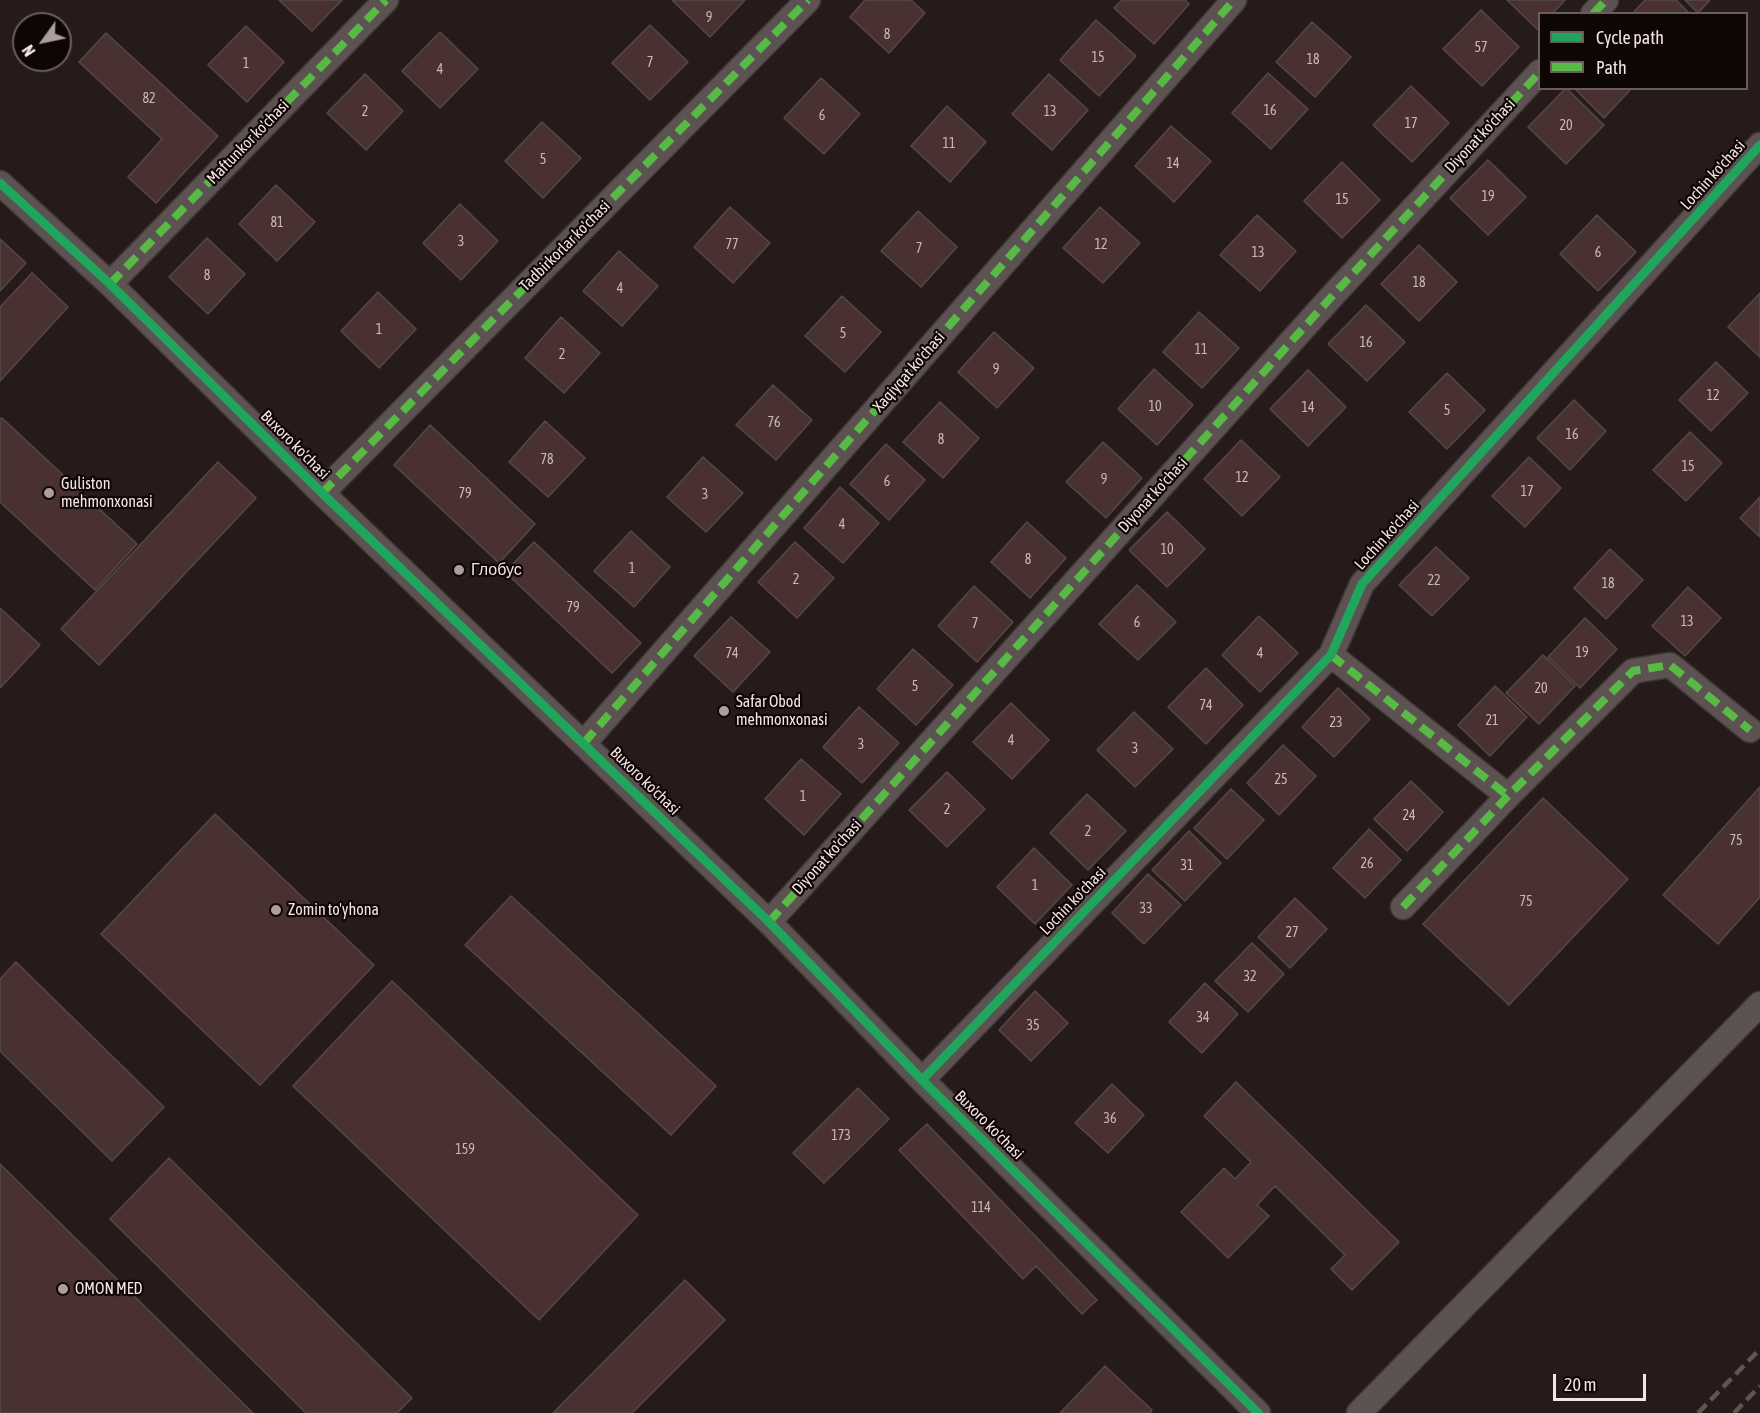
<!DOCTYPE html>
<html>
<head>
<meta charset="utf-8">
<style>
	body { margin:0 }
	#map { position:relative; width:1760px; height:1413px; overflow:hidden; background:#261b1a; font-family:"Asap Condensed",sans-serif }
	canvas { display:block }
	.legend { position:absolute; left:1538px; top:12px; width:210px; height:78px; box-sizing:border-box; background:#0e0505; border:2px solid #6a5e5d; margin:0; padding:8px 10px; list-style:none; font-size:18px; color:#f5e4e2 }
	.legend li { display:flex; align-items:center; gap:12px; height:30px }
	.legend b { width:30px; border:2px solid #6a5e5d }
	.north { position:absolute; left:12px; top:12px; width:60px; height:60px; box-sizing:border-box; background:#0e0505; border:2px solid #6a5e5d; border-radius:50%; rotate:237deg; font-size:16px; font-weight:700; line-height:24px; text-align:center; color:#f5e4e2 }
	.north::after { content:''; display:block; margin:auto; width:21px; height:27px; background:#ad9e9c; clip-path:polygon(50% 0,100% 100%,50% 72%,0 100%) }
	.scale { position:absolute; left:1553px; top:1374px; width:93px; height:27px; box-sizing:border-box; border:3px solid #f5e4e2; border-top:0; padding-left:8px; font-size:18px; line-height:21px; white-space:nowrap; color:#f5e4e2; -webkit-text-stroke:4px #0e0505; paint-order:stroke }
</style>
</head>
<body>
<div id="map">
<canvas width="1760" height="1413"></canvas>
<ul class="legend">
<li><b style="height:8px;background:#20a55d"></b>Cycle path</li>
<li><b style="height:8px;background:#58b947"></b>Path</li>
</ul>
<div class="north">N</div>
<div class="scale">20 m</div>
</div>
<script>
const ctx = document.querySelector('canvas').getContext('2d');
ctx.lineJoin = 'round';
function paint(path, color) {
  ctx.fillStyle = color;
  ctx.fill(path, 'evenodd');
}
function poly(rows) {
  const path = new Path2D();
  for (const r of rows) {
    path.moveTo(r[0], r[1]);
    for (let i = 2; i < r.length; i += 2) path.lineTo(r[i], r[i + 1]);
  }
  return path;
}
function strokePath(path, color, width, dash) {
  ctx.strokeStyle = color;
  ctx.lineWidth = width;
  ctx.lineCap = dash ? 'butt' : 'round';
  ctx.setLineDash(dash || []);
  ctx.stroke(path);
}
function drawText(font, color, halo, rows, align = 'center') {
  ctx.font = font + ' "Asap Condensed",sans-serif';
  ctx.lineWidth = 4.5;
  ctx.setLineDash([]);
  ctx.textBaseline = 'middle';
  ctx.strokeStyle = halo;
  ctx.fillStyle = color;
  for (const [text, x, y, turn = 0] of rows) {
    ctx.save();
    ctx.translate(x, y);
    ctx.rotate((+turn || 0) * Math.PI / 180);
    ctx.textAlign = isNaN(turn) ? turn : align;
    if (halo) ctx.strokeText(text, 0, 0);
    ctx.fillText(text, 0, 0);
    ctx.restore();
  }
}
const building = poly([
	[279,0,342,0,312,31,279,0],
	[672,0,745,0,710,37,672,0],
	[865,0,911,0,925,13,889,53,850,17,865,0],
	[1122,0,1185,0,1189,4,1154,44,1114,8,1122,0],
	[1507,0,1565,0,1552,14,1540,14,1540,27,1537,29,1507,0],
	[1645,0,1676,0,1690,14,1632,14,1645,0],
	[1685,0,1710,0,1698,13,1685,0],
	[1481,10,1519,47,1482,86,1443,49,1481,10],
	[1096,20,1136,56,1099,96,1060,60,1096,20],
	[1312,22,1351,57,1315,97,1276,62,1312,22],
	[650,25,688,62,650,100,612,63,650,25],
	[246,26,284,62,247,102,208,65,246,26],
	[440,32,478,69,440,108,402,71,440,32],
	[106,33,218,136,156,203,128,177,162,139,79,62,106,33],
	[1268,73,1308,109,1271,149,1232,113,1268,73],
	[365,74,403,111,366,150,327,113,365,74],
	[1049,74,1088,110,1052,150,1012,114,1049,74],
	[821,78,860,114,824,154,784,118,821,78],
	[1411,86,1449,123,1412,162,1373,125,1411,86],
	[1566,88,1604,125,1566,164,1528,127,1566,88],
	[1574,88,1632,88,1604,118,1574,88],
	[947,106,986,142,950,182,911,146,947,106],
	[542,122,581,158,543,198,505,161,542,122],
	[1171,126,1211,161,1174,202,1135,166,1171,126],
	[1488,160,1526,197,1488,235,1450,198,1488,160],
	[1342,162,1380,200,1342,238,1304,201,1342,162],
	[276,185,315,222,277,261,239,224,276,185],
	[460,204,498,241,461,280,423,243,460,204],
	[730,207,770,243,733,283,694,247,730,207],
	[1100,207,1140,243,1103,283,1063,248,1100,207],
	[918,211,957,247,921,287,881,251,918,211],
	[1257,215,1296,251,1260,291,1220,255,1257,215],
	[1597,215,1636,252,1598,291,1560,254,1597,215],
	[207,238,245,274,208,314,169,277,207,238],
	[0,239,26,263,0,291,0,239],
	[1419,245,1457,282,1419,321,1381,284,1419,245],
	[619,251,658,286,622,326,583,291,619,251],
	[32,273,68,307,0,381,0,307,32,273],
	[378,292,416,329,379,368,341,331,378,292],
	[1760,293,1760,357,1728,327,1760,293],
	[842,296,881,332,845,372,805,336,842,296],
	[1366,305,1405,342,1367,381,1328,344,1366,305],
	[1199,312,1239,348,1202,388,1163,352,1199,312],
	[561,317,600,353,564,393,525,358,561,317],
	[994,332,1034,368,997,408,958,372,994,332],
	[1716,362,1748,393,1711,431,1679,400,1716,362],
	[1154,369,1193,405,1157,445,1118,409,1154,369],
	[1308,370,1346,407,1308,446,1270,409,1308,370],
	[1447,373,1485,410,1447,449,1409,412,1447,373],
	[773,385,812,420,776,460,736,425,773,385],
	[1574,400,1606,431,1570,470,1537,438,1574,400],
	[940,402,979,438,943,478,903,442,940,402],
	[2,418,137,544,95,590,0,502,0,419,2,418],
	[545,421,585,458,548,497,509,462,545,421],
	[430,425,535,524,499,563,394,465,430,425],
	[1690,432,1722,463,1686,501,1653,470,1690,432],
	[1241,440,1280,477,1242,516,1204,479,1241,440],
	[1103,442,1142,478,1106,518,1066,482,1103,442],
	[886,444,925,480,889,520,850,484,886,444],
	[703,457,743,493,706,532,667,497,703,457],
	[1529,457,1561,488,1525,527,1492,496,1529,457],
	[218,462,256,498,99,665,61,629,218,462],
	[840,487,879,523,843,563,804,528,840,487],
	[1760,497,1760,537,1740,518,1760,497],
	[1167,512,1205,549,1167,587,1129,550,1167,512],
	[1027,522,1066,558,1030,598,991,562,1027,522],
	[631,531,670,567,634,607,594,571,631,531],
	[534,542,641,643,612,673,505,572,534,542],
	[795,542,834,578,797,618,758,582,795,542],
	[1436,547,1469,578,1432,616,1399,585,1436,547],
	[1610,549,1643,580,1606,619,1574,588,1610,549],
	[1137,585,1176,622,1138,660,1099,624,1137,585],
	[974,586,1013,622,977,662,938,626,974,586],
	[1688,587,1721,618,1685,656,1652,626,1688,587],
	[0,608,40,645,0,688,0,608],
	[1259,616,1298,653,1260,692,1222,655,1259,616],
	[731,617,770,652,733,692,694,656,731,617],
	[1585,618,1617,649,1580,688,1548,657,1585,618],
	[913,649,953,685,916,725,877,689,913,649],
	[1543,655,1575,686,1539,724,1506,693,1543,655],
	[1206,668,1243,705,1206,744,1168,707,1206,668],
	[1495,686,1527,717,1490,756,1458,725,1495,686],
	[1338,688,1370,719,1334,757,1302,727,1338,688],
	[1011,703,1049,740,1012,779,973,742,1011,703],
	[859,707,899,743,862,783,823,747,859,707],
	[1134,712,1173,749,1135,787,1097,750,1134,712],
	[1283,745,1316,776,1279,815,1247,783,1283,745],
	[801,759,841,794,804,835,765,799,801,759],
	[947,772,985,809,947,847,909,810,947,772],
	[1411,781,1443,812,1407,851,1374,819,1411,781],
	[1760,787,1760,897,1718,944,1663,895,1760,787],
	[1231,789,1264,820,1227,859,1194,828,1231,789],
	[1087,794,1126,831,1088,870,1050,833,1087,794],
	[1543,798,1628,879,1509,1005,1423,924,1543,798],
	[215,814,374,965,260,1085,101,934,215,814],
	[1369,829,1401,860,1365,898,1333,868,1369,829],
	[1189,831,1221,863,1185,901,1152,870,1189,831],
	[1034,848,1072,885,1035,924,997,887,1034,848],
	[1148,874,1181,905,1144,944,1112,913,1148,874],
	[511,896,716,1086,671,1135,465,945,511,896],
	[1295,898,1327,929,1290,968,1258,937,1295,898],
	[1252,943,1284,974,1248,1012,1215,981,1252,943],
	[16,962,164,1107,112,1161,0,1051,0,979,16,962],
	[392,981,638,1215,539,1320,293,1086,392,981],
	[1205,983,1238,1014,1202,1053,1169,1022,1205,983],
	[1035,991,1068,1023,1031,1061,999,1030,1035,991],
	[1236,1082,1399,1242,1352,1290,1331,1269,1345,1255,1275,1186,1257,1205,1269,1216,1228,1258,1181,1212,1224,1168,1235,1179,1251,1162,1204,1116,1236,1082],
	[1112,1084,1144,1115,1108,1153,1075,1123,1112,1084],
	[858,1088,889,1119,824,1183,793,1153,858,1088],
	[927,1124,1097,1300,1082,1314,1036,1266,1023,1279,899,1150,927,1124],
	[169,1158,412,1398,397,1413,306,1413,110,1219,169,1158],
	[0,1164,253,1413,0,1413,0,1164],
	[685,1280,725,1320,632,1413,553,1413,685,1280],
	[1105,1366,1152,1410,1150,1413,1060,1413,1105,1366]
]);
paint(building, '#483130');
strokePath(building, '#544948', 1.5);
const minor = poly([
	[1593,14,1606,0],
	[0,183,110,284,322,493,769,922,922,1080,1258,1413],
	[110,284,386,0],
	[322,493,808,0],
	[1331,655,1508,796],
	[584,743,1234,0],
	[1403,907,1508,796,1633,671,1670,665,1750,730],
	[769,922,1334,294,1540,72],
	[922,1080,1331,655,1362,584,1760,145],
	[1359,1413,1760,1004]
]);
strokePath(minor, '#413736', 27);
strokePath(minor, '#5c5251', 24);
strokePath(poly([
	[1698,1413,1760,1349],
	[1734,1413,1760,1386]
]), '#5f5654', 4.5, [12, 6]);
strokePath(poly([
	[1593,14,1606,0],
	[110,284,386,0],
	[322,493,808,0],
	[1331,655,1508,796],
	[584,743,1234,0],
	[1403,907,1508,796,1633,671,1670,665,1750,730],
	[769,922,1334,294,1540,72]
]), '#58b947', 8, [15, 8]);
strokePath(poly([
	[0,183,110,284,322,493,769,922,922,1080,1258,1413],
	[922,1080,1331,655,1362,584,1760,145]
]), '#20a55d', 9);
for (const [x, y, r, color] of [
	[49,493,6,"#ad9e9c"],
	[459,570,6,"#ad9e9c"],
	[724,711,6,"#ad9e9c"],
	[276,910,6,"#ad9e9c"],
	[63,1289,6,"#ad9e9c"]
]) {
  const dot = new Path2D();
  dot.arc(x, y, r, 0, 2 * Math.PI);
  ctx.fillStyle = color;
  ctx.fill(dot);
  strokePath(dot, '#0e0505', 2);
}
drawText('14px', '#cab7b6', null, [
	["9",709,18],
	["8",887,35],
	["57",1481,48],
	["15",1098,58],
	["18",1313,60],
	["7",650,63],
	["1",246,64],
	["4",440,70],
	["82",149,99],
	["16",1270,111],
	["2",365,112],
	["13",1050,112],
	["6",822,116],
	["17",1411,124],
	["20",1566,126],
	["11",949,144],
	["5",543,160],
	["14",1173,164],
	["19",1488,197],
	["15",1342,200],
	["81",277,223],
	["3",461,242],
	["77",732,245],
	["12",1101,245],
	["7",919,249],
	["13",1258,253],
	["6",1598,253],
	["8",207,276],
	["18",1419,283],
	["4",620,289],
	["1",379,330],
	["5",843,334],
	["16",1366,343],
	["11",1201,350],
	["2",562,355],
	["9",996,370],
	["12",1713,396],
	["10",1155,407],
	["14",1308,408],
	["5",1447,411],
	["76",774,423],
	["16",1572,435],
	["8",941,440],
	["78",547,460],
	["15",1688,467],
	["12",1242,478],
	["9",1104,480],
	["6",887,482],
	["17",1527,492],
	["79",465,494],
	["3",705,495],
	["4",842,525],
	["10",1167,550],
	["8",1028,560],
	["1",632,569],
	["2",796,580],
	["22",1434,581],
	["18",1608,584],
	["79",573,608],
	["13",1687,622],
	["6",1137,623],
	["7",975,624],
	["19",1582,653],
	["74",732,654],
	["4",1260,654],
	["5",915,687],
	["20",1541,689],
	["74",1206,706],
	["21",1492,721],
	["23",1336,723],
	["4",1011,741],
	["3",861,745],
	["3",1135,749],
	["25",1281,780],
	["1",803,797],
	["2",947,810],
	["24",1409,816],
	["2",1088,832],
	["75",1736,841],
	["26",1367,864],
	["31",1187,866],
	["1",1035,886],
	["75",1526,902],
	["33",1146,909],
	["27",1292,933],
	["32",1250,977],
	["34",1203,1018],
	["35",1033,1026],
	["36",1110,1119],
	["173",841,1136],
	["159",465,1150],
	["114",981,1208]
]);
drawText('16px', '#f5e4e2', '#0e0505', [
	["Diyonat ko'chasi",1480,136,-47],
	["Maftunkor ko'chasi",248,142,-46],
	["Lochin ko'chasi",1713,175,-48],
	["Tadbirkorlar ko'chasi",565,246,-45],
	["Xaqiyqat ko'chasi",909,372,-49],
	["Buxoro ko'chasi",295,445,45],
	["Diyonat ko'chasi",1153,495,-48],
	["Lochin ko'chasi",1387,535,-48],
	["Buxoro ko'chasi",645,781,44],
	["Diyonat ko'chasi",827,857,-48],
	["Lochin ko'chasi",1073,901,-46],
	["Buxoro ko'chasi",989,1125,45]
]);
drawText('16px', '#f5e4e2', '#0e0505', [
	["Guliston",61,484],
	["mehmonxonasi",61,502],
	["Глобус",471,570],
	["Safar Obod",736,702],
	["mehmonxonasi",736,720],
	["Zomin to'yhona",288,910],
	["OMON MED",75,1289]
], 'left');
</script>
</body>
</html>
